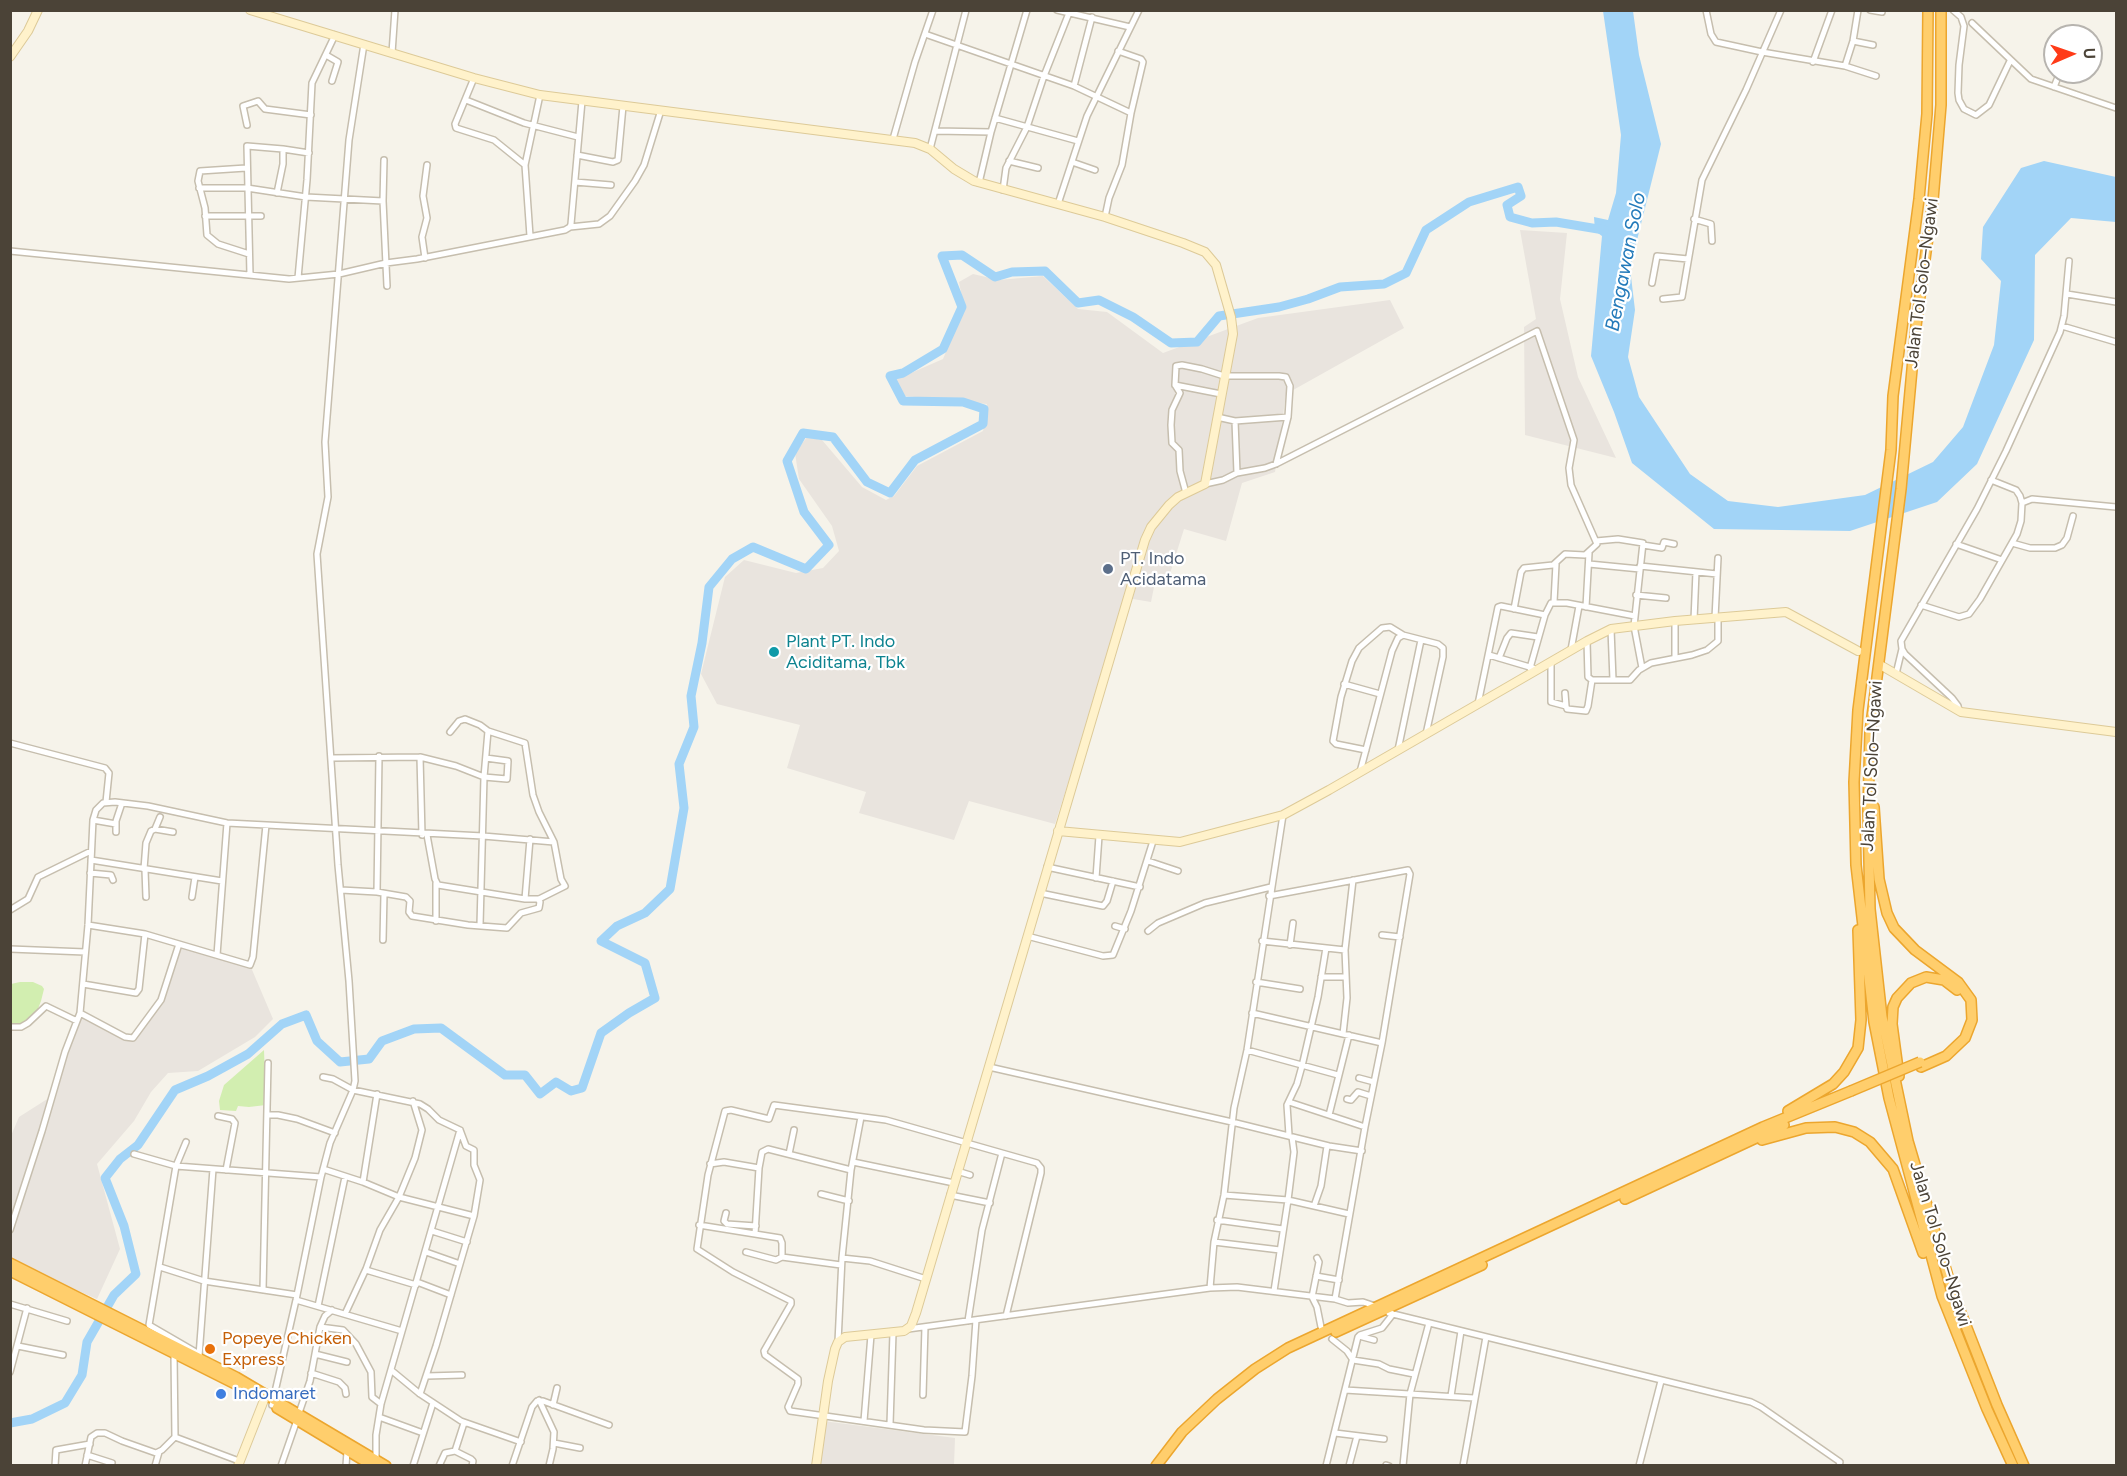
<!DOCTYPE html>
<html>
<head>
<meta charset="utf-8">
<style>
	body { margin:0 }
	#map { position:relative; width:2127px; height:1476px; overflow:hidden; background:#f6f3ea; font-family:Figtree,sans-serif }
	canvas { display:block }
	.frame { position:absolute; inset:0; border:12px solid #4b4337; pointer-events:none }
	.north { position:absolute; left:2043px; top:24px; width:60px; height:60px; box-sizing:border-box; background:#fff; border:2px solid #b7b4af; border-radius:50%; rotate:88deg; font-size:16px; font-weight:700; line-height:24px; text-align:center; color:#4b4337 }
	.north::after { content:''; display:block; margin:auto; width:21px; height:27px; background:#ff3b18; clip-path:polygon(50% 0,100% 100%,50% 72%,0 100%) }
</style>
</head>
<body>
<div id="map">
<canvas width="2127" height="1476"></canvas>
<div class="frame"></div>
<div class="north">U</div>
</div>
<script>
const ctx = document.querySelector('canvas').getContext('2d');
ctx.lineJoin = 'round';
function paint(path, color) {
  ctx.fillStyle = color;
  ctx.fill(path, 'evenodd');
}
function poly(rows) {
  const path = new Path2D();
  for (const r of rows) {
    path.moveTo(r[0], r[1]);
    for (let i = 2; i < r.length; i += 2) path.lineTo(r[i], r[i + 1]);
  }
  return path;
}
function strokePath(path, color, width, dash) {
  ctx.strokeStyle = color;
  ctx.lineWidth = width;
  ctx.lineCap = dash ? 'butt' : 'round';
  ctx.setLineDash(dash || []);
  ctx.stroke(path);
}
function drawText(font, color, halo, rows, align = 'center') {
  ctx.font = font + ' Figtree,sans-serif';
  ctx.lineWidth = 4.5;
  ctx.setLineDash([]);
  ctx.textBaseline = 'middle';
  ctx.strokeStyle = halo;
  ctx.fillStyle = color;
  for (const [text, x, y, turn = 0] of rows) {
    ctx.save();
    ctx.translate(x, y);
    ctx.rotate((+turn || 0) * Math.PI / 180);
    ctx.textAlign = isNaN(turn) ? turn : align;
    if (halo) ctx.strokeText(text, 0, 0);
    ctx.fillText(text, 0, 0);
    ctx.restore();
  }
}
paint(poly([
	[1520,230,1567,233,1560,299,1578,377,1616,458,1525,435,1524,327,1536,319],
	[973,274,999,280,1043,276,1078,309,1107,312,1163,353,1258,318,1390,300,1404,328,1286,394,1275,472,1242,483,1226,541,1184,529,1167,583,1155,582,1151,602,1127,598,1055,824,969,801,954,840,859,813,866,792,787,768,800,725,717,704,701,674,725,577,744,560,796,573,823,568,839,551,832,526,799,479,795,453,807,437,822,440,862,487,886,500,894,496,917,466,983,431,987,404,904,396,895,380,943,359,964,308,959,282],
	[179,944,250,965,273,1019,255,1037,198,1071,168,1073,151,1092,134,1121,97,1164,120,1249,97,1299,11,1262,10,1138,19,1117,52,1096,80,1013,129,1038,143,1026,161,1000],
	[823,1421,955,1438,954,1465,818,1466]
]), '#e9e4de');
paint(poly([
	[20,982,33,982,42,986,44,989,41,1001,36,1014,21,1025,11,1025,11,984],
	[264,1050,266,1105,249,1107,238,1106,236,1111,220,1110,219,1101,224,1085]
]), '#d2eeb0');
paint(poly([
	[1603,11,1633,11,1639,55,1661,144,1630,268,1635,310,1628,357,1639,397,1690,474,1728,501,1778,507,1865,495,1933,462,1963,427,1994,345,2001,281,1981,259,1983,227,2021,168,2044,161,2116,177,2116,222,2071,218,2035,255,2034,340,1977,464,1937,502,1850,531,1714,529,1632,463,1614,412,1591,356,1602,236,1595,231,1594,217,1608,220,1616,193,1621,135]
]), '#a2d4f7');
strokePath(poly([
	[10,1423,32,1419,65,1403,82,1375,87,1342,114,1295,136,1274,124,1226,105,1178,120,1159,138,1145,175,1090,208,1076,248,1054,282,1024,306,1015,317,1041,340,1062,369,1059,382,1041,414,1029,441,1028,505,1075,525,1075,540,1094,556,1082,571,1091,582,1088,601,1033,629,1013,655,998,645,963,601,941,617,926,645,913,670,889,684,808,679,764,694,727,691,696,702,643,709,587,732,559,753,547,806,569,829,545,804,512,787,461,803,433,833,437,867,482,890,493,915,460,983,424,984,409,963,402,903,401,890,376,903,373,943,349,962,307,942,256,962,255,995,277,1012,272,1045,271,1078,303,1099,300,1133,317,1171,343,1197,342,1219,316,1279,307,1308,299,1340,287,1384,284,1406,273,1426,230,1469,202,1518,187,1521,196,1507,205,1510,217,1532,223,1556,222,1604,230]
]), '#a2d4f7', 9);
const street = poly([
	[1057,10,1130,27],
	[1706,10,1711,34,1716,42,1762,52,1845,66,1876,76],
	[1870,10,1882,12],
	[1953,10,1961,17,1964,26,1959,65,1958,93,1959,100,1964,109,1976,115,1989,105,2010,61],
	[1972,23,2031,79,2116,108],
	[925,34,1074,86,1131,113],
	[1853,41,1873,45],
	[392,53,395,10],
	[326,55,338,62,332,81],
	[1813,62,1832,10],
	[1845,66,1853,41,1858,10],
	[474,78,455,124,456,128,494,140,525,165],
	[1074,86,1092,17],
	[2054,87,2060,72],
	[466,100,524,123,578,137],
	[995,118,1078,141],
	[247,125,243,106,258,101,265,109,311,115],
	[935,131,991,132],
	[893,139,915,62,933,10],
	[283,149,309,153],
	[930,149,966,10],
	[577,155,613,162,618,160,623,106],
	[384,160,383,201,387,286],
	[1009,161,1038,168],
	[1072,162,1095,170],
	[246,168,200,171,198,181,205,208,207,235,218,244,249,254],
	[575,182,611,185],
	[979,183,991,132,1027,10],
	[199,188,247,188,306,197,383,201],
	[1003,190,1006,168,1027,127,1044,76,1069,13],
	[1058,204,1087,116,1139,10],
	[205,216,261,216],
	[1105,217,1109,198,1122,165,1131,113,1143,62,1141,59,1118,51],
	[1694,219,1711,224,1712,241],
	[570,227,599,224,610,216,635,181,644,165,661,110],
	[530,236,525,165,540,95],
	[10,251,289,279,339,274,386,263,417,259,565,230,570,227,571,224,582,101],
	[425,258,422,237,427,218,423,196,427,165],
	[250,275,247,146,283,149,283,164,277,193],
	[298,278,307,180,312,83,335,35],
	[1652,283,1657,256,1688,259],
	[2067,294,2116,302],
	[1663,299,1682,297,1702,180,1746,90,1781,10],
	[2062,326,2116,342],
	[1175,385,1221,394],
	[1217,417,1235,421,1288,417],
	[1235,421,1237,473],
	[1205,484,1223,480,1237,473,1265,468,1276,464,1537,331,1574,440,1569,468,1571,485,1597,544,1585,555,1565,554,1553,565,1524,568,1521,572,1514,609],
	[1186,493,1180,471,1179,450,1172,443,1171,425,1172,410,1180,393,1175,385,1176,366,1182,365,1202,369,1224,376,1279,376,1286,377,1290,386,1288,417,1276,464],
	[2022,503,2032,499,2116,507],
	[1596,541,1618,539,1643,543,1634,626,1642,668],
	[2012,543,2030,548,2055,548,2062,545,2067,538,2073,516],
	[1956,544,2002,560],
	[1643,545,1662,548,1664,542,1674,544],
	[1589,564,1640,569],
	[1640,566,1717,574],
	[1636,595,1666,598],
	[1554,602,1556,564],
	[1921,605,1959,617,1969,614,1980,599,2017,534,2021,521,2022,503,2020,496,2016,490,1991,480],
	[1586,607,1589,553],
	[1715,618,1718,558],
	[1694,620,1696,572],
	[1675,621,1675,658],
	[1611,629,1613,680],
	[1587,641,1588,677,1592,680],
	[1571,650,1579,606],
	[1489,655,1533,668],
	[1499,658,1507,638,1511,633,1538,637],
	[1551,662,1551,702,1566,706,1567,709,1586,711,1588,706,1592,680,1630,680,1639,670,1651,663,1692,655,1707,650,1718,641,1718,618],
	[1530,668,1545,615,1551,603,1567,603,1635,616],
	[1896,674,1902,649],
	[1344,684,1380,694],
	[1565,693,1566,706],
	[1478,704,1498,607,1501,606,1545,615],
	[1959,711,1958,706,1952,698,1905,654,1902,649,1901,641,1977,509,2006,451,2060,332,2064,316,2069,261],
	[450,732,459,721,465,719,480,725,488,731,525,743,533,795,539,812,554,842],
	[10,743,105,768,109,773,106,802],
	[1366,750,1336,744,1333,741,1341,697,1352,661,1359,648,1382,628,1390,627,1403,635],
	[1398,750,1421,640],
	[420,757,422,835],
	[332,758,420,757,456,766,484,777,507,779,508,761,486,758],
	[1360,772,1392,651,1398,638,1403,635,1438,644,1443,648,1443,657,1426,734],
	[93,820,116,824],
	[155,829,160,817],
	[116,832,116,821,122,803],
	[91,860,222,881],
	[1148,861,1178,871],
	[1047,867,1140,887],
	[144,869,146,843,151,831,155,829,173,832],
	[145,870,146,897],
	[90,873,111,875,113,880],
	[1096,878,1099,836],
	[341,890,377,892,406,897,410,901,409,912,412,916,468,925,507,928,521,913,539,908,540,902,538,899,525,899,438,885,435,879,427,835],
	[377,892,379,756],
	[1040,893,1103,906,1107,901,1113,881],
	[1269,896,1408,870,1410,874,1382,1043,1365,1127,1335,1299],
	[192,897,195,877],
	[525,899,530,839],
	[10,910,28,899,38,877,91,851],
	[436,921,436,883],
	[88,925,145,934,250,965,253,957,266,825],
	[480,925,484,777,488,731],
	[1115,926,1125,929],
	[1148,931,1158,923,1205,903,1271,887],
	[1382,935,1400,937],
	[1027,936,1103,956,1113,955,1131,911,1153,841],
	[383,940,384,894],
	[1262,941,1345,950],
	[1290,945,1293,923],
	[10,949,85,952],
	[217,955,227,823],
	[1321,977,1345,977],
	[1256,982,1300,989],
	[83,984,136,993,139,989,145,934],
	[80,1013,125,1037,133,1038,161,1000,179,944],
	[1252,1013,1382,1043],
	[10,1027,21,1027,28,1023,46,1006,77,1021],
	[1343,1034,1347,998,1345,950,1353,880],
	[1247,1050,1338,1075],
	[989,1067,1232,1122,1329,1146,1362,1151],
	[323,1077,333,1079,353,1090,420,1104,428,1109,439,1120,460,1130,466,1146,474,1150,474,1165,480,1180,474,1216,436,1346,420,1394],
	[1359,1078,1374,1082],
	[1347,1099,1351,1100,1358,1092,1371,1096],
	[1289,1102,1365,1127],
	[269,1115,278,1115,297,1119,335,1133],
	[1329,1115,1349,1035],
	[218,1116,232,1119,235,1123,226,1170],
	[1289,1135,1287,1105,1297,1084,1302,1066,1318,997,1326,948],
	[186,1142,176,1166,149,1325,199,1354],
	[134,1154,176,1166,321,1177],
	[789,1154,794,1130],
	[853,1162,954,1183],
	[710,1164,724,1162,759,1168],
	[323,1169,363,1182,399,1197,474,1216],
	[957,1171,970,1175],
	[363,1182,377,1094],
	[821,1194,849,1201],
	[950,1195,990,1203],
	[1224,1195,1288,1200,1349,1214],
	[1314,1206,1321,1186,1327,1146],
	[726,1213,724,1221,727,1224,756,1226],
	[1217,1220,1283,1229],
	[699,1225,755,1234],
	[10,1230,42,1131,65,1052,80,1013,88,925,93,820,96,810,103,803,115,802,148,806,227,823,483,836,554,842,561,879,565,886,539,899],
	[432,1231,467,1242],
	[1214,1242,1280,1250],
	[426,1252,460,1264],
	[746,1252,776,1260,782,1257],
	[842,1258,870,1261,926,1279],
	[1317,1258,1319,1262,1312,1297,1317,1307,1321,1327],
	[841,1265,782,1257,782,1243,780,1238,755,1234,759,1168,762,1152,768,1149,851,1170],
	[160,1267,204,1281,297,1295],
	[366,1270,416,1285],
	[1316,1276,1339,1280],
	[417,1282,451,1295],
	[1210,1288,1214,1242,1224,1195,1234,1108,1247,1050,1283,815],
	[263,1290,268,1063],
	[1274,1291,1288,1200,1294,1152,1292,1137],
	[296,1300,402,1331],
	[10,1304,67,1321],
	[318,1306,345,1177],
	[1389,1313,1751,1402,1761,1407,1840,1462,1839,1466],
	[345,1314,366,1269,380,1230,399,1197,415,1158,422,1130,413,1101],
	[976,1320,972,1376,965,1432,924,1430,790,1411,788,1407,798,1384,798,1379,765,1355,764,1351,791,1304,791,1301,733,1272,697,1249,708,1175,725,1111,731,1110,769,1119,774,1105,886,1120,1037,1163,1041,1168,1041,1173,1006,1316],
	[968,1321,982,1230,1002,1153],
	[320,1327,343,1330,356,1344,371,1372,372,1397,381,1404],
	[908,1329,1210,1288,1237,1287,1335,1299,1348,1303,1363,1302,1372,1305],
	[1359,1336,1374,1340],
	[1332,1339,1347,1351,1353,1360,1379,1364,1389,1369,1414,1374],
	[838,1342,842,1258,851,1170,861,1117],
	[18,1346,63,1355],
	[315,1354,347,1362],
	[199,1356,213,1169],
	[391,1370,420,1394,461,1421,521,1442],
	[10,1372,27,1308],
	[311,1373,339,1382,345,1388,346,1394],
	[427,1376,462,1375],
	[1345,1390,1474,1398],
	[923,1395,925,1327],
	[1451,1396,1461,1331],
	[539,1400,554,1432,553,1449,549,1466],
	[272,1405,296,1300,321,1177,330,1143,353,1090,355,1081,349,981,338,865,317,554,328,497,325,442,349,140,364,44],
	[553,1405,557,1388],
	[299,1413,310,1381,320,1327,325,1316,332,1310],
	[379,1417,423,1433],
	[864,1421,871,1335],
	[464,1423,455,1451,471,1459,473,1461,472,1466],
	[890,1424,893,1333],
	[1335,1433,1384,1439],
	[175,1437,239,1461],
	[554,1443,580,1448],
	[87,1455,112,1463],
	[376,1459,376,1435,381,1404,460,1130],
	[1386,1465,1389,1466],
	[55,1466,56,1450,90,1444],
	[85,1466,91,1437,97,1433,105,1433,122,1441,156,1453,162,1450,175,1437,174,1354],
	[155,1466,159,1452],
	[281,1466,297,1420],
	[346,1466,347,1451],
	[413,1466,433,1403],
	[439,1466,445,1453,455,1451],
	[512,1466,532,1407,537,1401,543,1401,609,1425],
	[1326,1466,1358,1337,1360,1335,1382,1328,1393,1314],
	[1349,1466,1357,1436],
	[1403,1466,1410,1394,1429,1323],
	[1463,1466,1486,1337],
	[1639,1466,1661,1381]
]);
const secondary = poly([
	[250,10,474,78,540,95,915,143,930,149,954,169,974,181,1105,217,1183,243,1205,252,1216,265,1231,317,1233,334,1205,484,1178,497,1169,505,1151,527,1145,540,916,1313,911,1326,904,1331,845,1337,838,1342,835,1349,828,1381,816,1466],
	[10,57,28,31,38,10],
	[1882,666,1961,712,2116,732],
	[1058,831,1180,842,1283,815,1329,790,1587,641,1611,629,1675,621,1786,612,1858,651],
	[238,1466,266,1395]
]);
const highway = poly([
	[1928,10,1927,114,1919,199,1893,396,1891,450,1858,710,1854,782,1856,865,1874,1022,1889,1098,1942,1296,1987,1409,2013,1466],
	[1941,10,1941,105,1933,200,1916,326,1901,489,1870,732,1868,810,1870,909,1882,1017,1908,1141,1952,1290,1997,1405,2024,1466],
	[1874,807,1879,879,1887,913,1894,928,1915,950,1958,982,1971,1000,1972,1020,1965,1038,1946,1056,1921,1067],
	[1899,1076,1892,1024,1893,1007,1897,998,1911,983,1926,977,1944,980,1957,990],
	[1788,1111,1833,1084,1844,1072,1858,1048,1861,1020,1858,930],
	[1762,1140,1806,1128,1835,1127,1854,1132,1870,1142,1893,1169,1923,1253],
	[1625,1199,1784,1125],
	[10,1263,236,1377,386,1466],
	[10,1271,247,1390],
	[1336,1332,1482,1265],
	[277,1408,373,1466],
	[1156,1466,1182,1432,1217,1399,1255,1369,1288,1348,1763,1127,1851,1091]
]);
strokePath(street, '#c6beae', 8);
strokePath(secondary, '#ddca98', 10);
strokePath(highway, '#eca62e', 12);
strokePath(street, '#fff', 5);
strokePath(secondary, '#fff2cb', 8);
strokePath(highway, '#ffce6c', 9);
const highwayBridge = poly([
	[1851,1091,1920,1062]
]);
strokePath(highwayBridge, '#eca62e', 12, []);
strokePath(highwayBridge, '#ffce6c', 9);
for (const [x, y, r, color] of [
	[1108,569,6,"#5c6f8a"],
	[774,652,6,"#0f9aa8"],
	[210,1349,6,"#e8710a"],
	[221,1394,6,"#3f7fe0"]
]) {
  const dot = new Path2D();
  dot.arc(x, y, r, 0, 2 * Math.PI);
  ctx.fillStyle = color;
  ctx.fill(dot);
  strokePath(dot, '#fff', 2);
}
drawText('18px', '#4b4337', '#fff', [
	["Jalan Tol Solo–Ngawi",1922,283,-83],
	["Jalan Tol Solo–Ngawi",1872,766,-87],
	["Jalan Tol Solo–Ngawi",1940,1244,73]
]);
drawText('18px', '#4e5e75', '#fff', [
	["PT. Indo",1120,559],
	["Acidatama",1120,580]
], 'left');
drawText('18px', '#0d838f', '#fff', [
	["Plant PT. Indo",786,642],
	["Aciditama, Tbk",786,663]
], 'left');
drawText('18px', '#c56008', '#fff', [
	["Popeye Chicken",222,1339],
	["Express",222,1360]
], 'left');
drawText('18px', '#366cbe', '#fff', [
	["Indomaret",233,1394]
], 'left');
drawText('italic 20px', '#237aba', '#fff', [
	["Bengawan Solo",1626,262,-79]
]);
</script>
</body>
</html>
